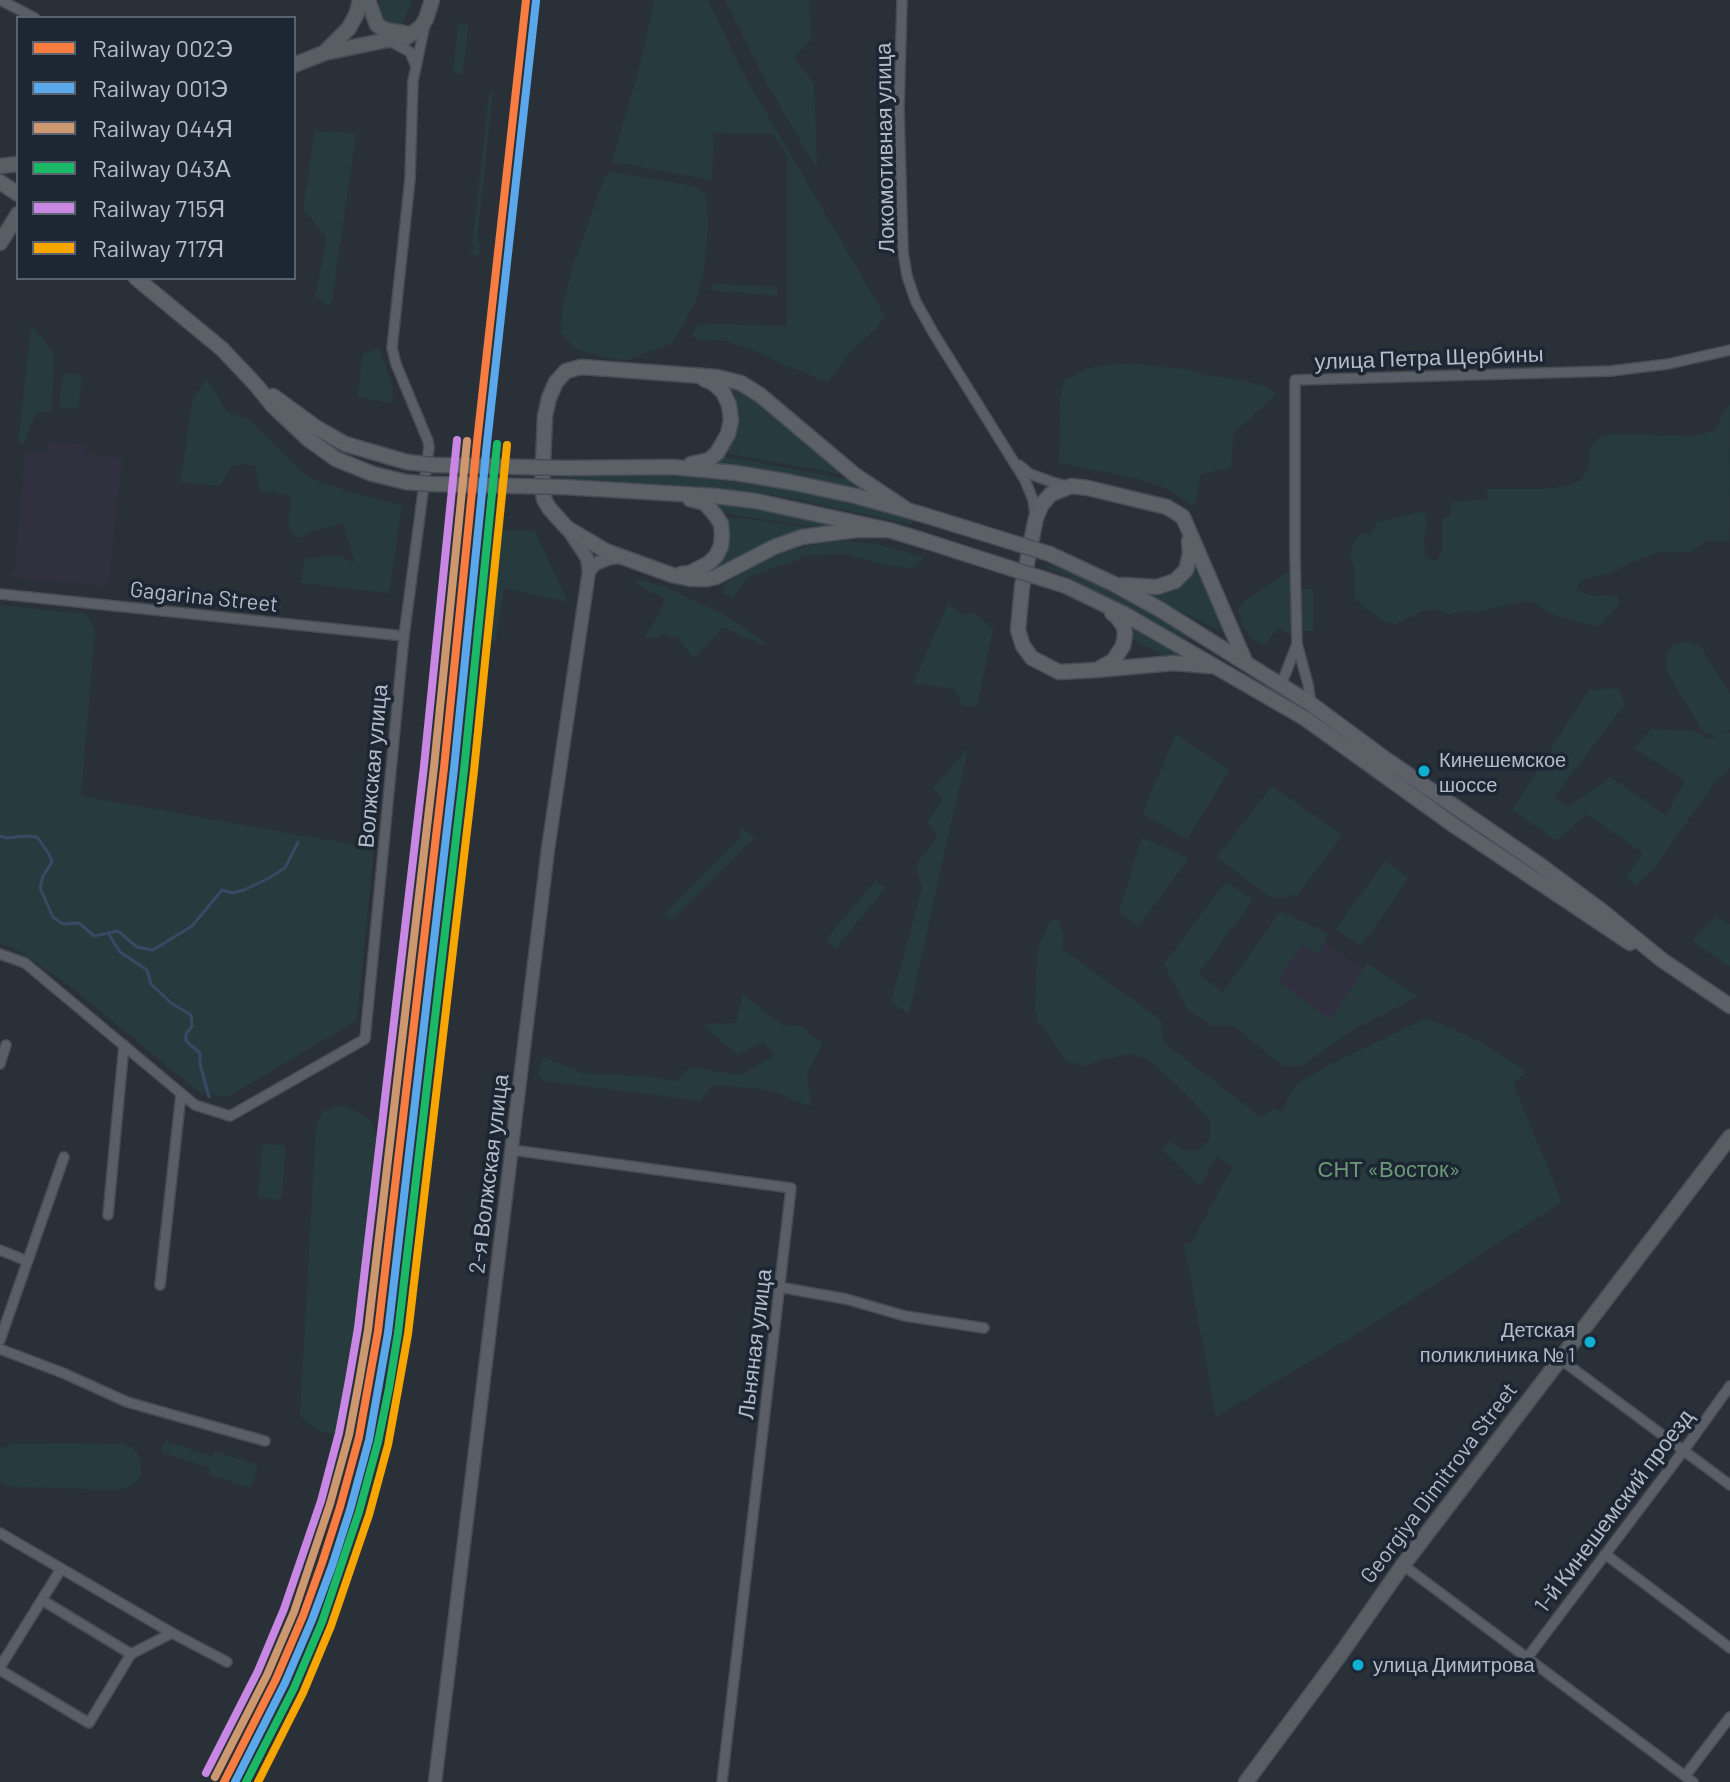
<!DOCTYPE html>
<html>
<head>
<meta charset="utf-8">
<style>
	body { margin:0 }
	#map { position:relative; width:1730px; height:1782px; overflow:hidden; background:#2a3038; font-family:Barlow,sans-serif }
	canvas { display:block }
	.legend { position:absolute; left:16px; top:16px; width:280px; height:264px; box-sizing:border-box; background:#1d2633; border:2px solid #59626f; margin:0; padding:10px 14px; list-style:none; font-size:24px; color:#b4bcc9 }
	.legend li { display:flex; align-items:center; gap:16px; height:40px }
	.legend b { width:40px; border:2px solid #59626f }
</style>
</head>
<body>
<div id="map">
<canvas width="1730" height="1782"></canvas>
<ul class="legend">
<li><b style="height:10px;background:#f77d43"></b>Railway 002Э</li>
<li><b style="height:10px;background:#5aa8eb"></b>Railway 001Э</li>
<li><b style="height:10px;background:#cd976f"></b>Railway 044Я</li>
<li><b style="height:10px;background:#1ab867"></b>Railway 043А</li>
<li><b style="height:10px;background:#c787e3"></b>Railway 715Я</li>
<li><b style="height:10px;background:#f7a600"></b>Railway 717Я</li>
</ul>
</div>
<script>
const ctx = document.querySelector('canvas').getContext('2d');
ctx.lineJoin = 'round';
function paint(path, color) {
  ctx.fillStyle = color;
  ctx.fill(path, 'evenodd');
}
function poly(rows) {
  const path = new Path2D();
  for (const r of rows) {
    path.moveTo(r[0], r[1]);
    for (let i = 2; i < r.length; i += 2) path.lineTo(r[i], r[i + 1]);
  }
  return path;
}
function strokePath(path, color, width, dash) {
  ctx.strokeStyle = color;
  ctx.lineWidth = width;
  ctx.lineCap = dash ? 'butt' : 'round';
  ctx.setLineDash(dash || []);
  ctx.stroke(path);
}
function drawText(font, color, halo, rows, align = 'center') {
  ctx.font = font + ' Barlow,sans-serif';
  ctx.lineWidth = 7;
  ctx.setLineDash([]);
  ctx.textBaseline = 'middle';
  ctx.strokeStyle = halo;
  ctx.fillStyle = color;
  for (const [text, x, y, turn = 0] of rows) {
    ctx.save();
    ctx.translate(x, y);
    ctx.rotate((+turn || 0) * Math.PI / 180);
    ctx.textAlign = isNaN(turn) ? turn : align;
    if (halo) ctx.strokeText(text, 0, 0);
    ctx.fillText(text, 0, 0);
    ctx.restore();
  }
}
paint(poly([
	[48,442,85,445,86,453,122,458,108,587,12,577,15,569,25,453,45,452],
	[1301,926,1382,981,1349,1029,1236,1014]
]), '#31303e');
paint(poly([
	[379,0,412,0,402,25,382,22],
	[654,0,708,0,743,73,885,316,875,330,856,346,846,357,828,382,787,366,761,353,725,341,697,340,692,335,698,324,787,326,787,155,772,134,714,133,712,180,612,162,640,65],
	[725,0,811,0,809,3,811,40,794,58,814,83,817,169,767,84],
	[458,23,468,24,463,74,454,73,453,70],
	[489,93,493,93,477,241,480,242,479,256,471,255],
	[315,130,356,134,331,307,315,296,327,238,303,209],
	[612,172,694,186,706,194,708,223,704,271,696,301,673,342,628,360,612,359,576,349,561,333,562,310,571,271,605,176],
	[712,284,777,287,777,296,709,290],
	[31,325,54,353,52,411,36,412,24,443,18,443],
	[379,348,393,387,392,403,357,397,363,354],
	[1121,363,1186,369,1204,375,1232,378,1264,386,1276,394,1233,434,1231,468,1200,474,1197,499,1194,506,1165,488,1139,479,1059,463,1060,398,1065,380,1088,368],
	[63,373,82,375,78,409,59,407],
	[207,378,226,411,248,419,309,478,357,494,402,505,389,593,301,583,304,559,336,555,355,563,343,524,313,531,298,539,288,527,291,496,259,490,256,466,244,464,231,466,220,486,180,482,193,398],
	[723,383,738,387,752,396,846,475,725,453,735,434],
	[1730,404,1729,541,1705,541,1691,552,1656,553,1633,562,1614,572,1582,580,1576,590,1591,595,1617,596,1620,604,1599,626,1575,622,1551,613,1533,602,1526,601,1475,612,1462,610,1451,615,1437,609,1423,611,1396,624,1385,622,1363,607,1354,596,1355,570,1350,558,1352,545,1360,534,1371,534,1377,522,1424,511,1427,520,1424,540,1425,556,1436,562,1442,551,1442,520,1450,515,1452,502,1488,500,1487,489,1541,489,1566,486,1580,481,1589,468,1590,447,1598,438,1615,434,1693,436,1713,431],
	[722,456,852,480,863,489,792,475,715,463],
	[637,475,690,477,789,488,846,501,913,521,912,525,789,498,745,491,692,486,567,479,567,476],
	[713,500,847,524,824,528,721,513],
	[723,517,750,519,818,529,720,570,705,573],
	[534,530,568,602,504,588,496,641,471,636,493,531],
	[846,541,877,544,924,557,912,569,878,563,847,554,810,555,749,577,732,598,724,594,723,586,731,579,774,555,816,544],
	[1197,561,1226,634,1147,594,1161,592,1191,571],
	[1047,565,1061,569,1111,590,1192,635,1190,639,1186,639,1059,572,1046,568],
	[1290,571,1294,637,1278,628,1265,645,1251,638,1243,626,1238,609,1246,600],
	[636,579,665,587,728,616,767,644,760,644,723,627,694,659,678,638,663,634,658,638,644,637,659,615,665,599,638,585],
	[1302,589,1313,589,1313,631,1302,631],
	[948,604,963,615,973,612,993,629,977,707,963,706,954,689,913,683],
	[0,605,86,614,95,631,81,796,374,848,357,1020,226,1098,199,1092,70,986,16,949,0,944],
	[1131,626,1184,654,1164,656,1132,639],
	[1688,641,1701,647,1730,694,1730,730,1725,733,1730,733,1730,768,1714,783,1654,869,1635,885,1626,877,1643,853,1586,814,1557,841,1512,810,1589,690,1618,688,1625,704,1554,797,1568,808,1610,777,1666,815,1685,781,1634,748,1651,729,1695,731,1709,739,1718,736,1707,734,1702,730,1666,670,1667,653,1672,646],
	[1176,734,1230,770,1187,839,1142,814],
	[969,747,948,837,909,1014,891,1002,922,888,916,865,937,837,927,822,943,799,933,788],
	[1272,786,1343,835,1297,895,1284,898,1270,897,1217,857],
	[741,828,755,837,671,920,664,915,739,839],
	[1142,837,1189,858,1138,927,1119,911],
	[1385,861,1409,878,1361,946,1336,929],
	[875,881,886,888,835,949,826,939],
	[1226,881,1253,900,1198,974,1223,992,1280,912,1328,933,1319,955,1302,945,1278,981,1330,1020,1367,964,1419,996,1351,1031,1302,1066,1284,1067,1233,1025,1211,1026,1187,1009,1164,964],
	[1716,917,1730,925,1730,967,1692,941],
	[1058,919,1064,935,1062,949,1161,1020,1163,1042,1261,1117,1275,1108,1281,1112,1295,1085,1329,1065,1427,1018,1483,1043,1527,1072,1513,1083,1562,1202,1373,1324,1216,1417,1184,1243,1191,1243,1233,1166,1217,1157,1200,1186,1162,1150,1169,1141,1184,1150,1199,1151,1210,1138,1210,1119,1176,1084,1147,1059,1130,1054,1101,1060,1084,1066,1067,1062,1045,1029,1037,1021,1035,1007,1037,950,1050,921],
	[743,994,782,1025,801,1026,823,1044,807,1072,811,1107,770,1090,712,1085,700,1101,544,1081,537,1074,544,1057,583,1073,645,1076,678,1081,689,1067,740,1075,774,1056,764,1042,737,1055,702,1024,736,1023],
	[345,1105,371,1120,377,1139,345,1410,340,1436,318,1431,300,1416,316,1126,323,1111],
	[264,1144,284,1145,286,1148,281,1198,279,1200,261,1198,258,1196,262,1147],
	[165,1441,212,1456,214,1451,258,1465,251,1488,209,1474,210,1468,161,1452],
	[12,1443,123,1444,131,1447,137,1452,140,1460,141,1468,140,1476,135,1483,128,1487,121,1490,14,1487,6,1485,0,1480,0,1450]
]), '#273a3e');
strokePath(poly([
	[0,836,7,838,26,836,37,837,49,854,52,862,43,876,40,888,53,917,63,924,79,923,94,936,118,931,137,947,153,950,192,926,222,890,233,893,244,890,269,878,285,868,298,842],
	[108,933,120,952,147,970,151,984,171,1003,191,1015,192,1026,186,1034,186,1041,200,1053,200,1064,209,1097]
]), '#384963', 3);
const minor = poly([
	[0,0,35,18],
	[902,0,899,110,903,251,907,276,916,302,934,334,1025,480,1033,500,1035,515],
	[390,41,410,52,415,64],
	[1019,465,1030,474,1052,482,1067,486],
	[0,594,404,636],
	[1281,685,1297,644],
	[1311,704,1308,684,1297,644,1295,558,1295,380,1611,371,1668,364,1730,350],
	[0,954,25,963,195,1105,230,1116,365,1039,404,636,429,447,428,441,396,364,392,348,410,179,413,81,425,24],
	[0,1064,6,1045],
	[512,1150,791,1188,722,1782],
	[108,1215,124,1045],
	[0,1250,27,1261],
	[160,1285,181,1094],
	[779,1287,846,1299,905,1316,984,1328],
	[0,1340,64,1157],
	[0,1349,63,1373,127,1402,265,1441],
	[1560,1359,1730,1485],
	[0,1533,172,1633,227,1662],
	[1605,1554,1730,1648],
	[1403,1565,1693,1782],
	[131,1654,172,1633],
	[1527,1658,1684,1450,1730,1386],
	[0,1667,61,1569],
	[0,1670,89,1723,131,1654,42,1600],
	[1685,1776,1730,1717]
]);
const tertiary = poly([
	[589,571,595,564,610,558,621,557],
	[435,1782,548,849,589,571,587,558,569,531]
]);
const secondary = poly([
	[368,0,377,25,385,30,404,33],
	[324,53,349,28,357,13,360,0],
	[294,65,324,53,387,40,404,39,421,27,426,19,432,0],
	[0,166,18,164],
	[0,243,18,214],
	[1246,1782,1340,1655,1403,1565,1730,1137]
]);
const primary = poly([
	[0,182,18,194],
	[136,278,222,349,256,385,273,406,308,439,336,459,373,474,406,482],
	[273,396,317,428,345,444,407,462],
	[691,464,709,460,717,453,728,434,731,420,729,405,723,392,713,383,704,379],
	[565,468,672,467,736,473,790,482,856,496,924,515],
	[564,487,715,496,756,501,889,530,919,539],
	[889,530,856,530,802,537,774,547,716,577,707,579,691,579,672,575,606,551,567,528,549,508,544,499,542,488,545,416,549,398,556,382,566,371,581,367,717,377,741,383,760,395,855,475,906,509],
	[1050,554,1114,584,1161,610,1311,704,1384,758,1540,865,1602,911,1662,960,1730,1006],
	[681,574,690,573,709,563,716,556,721,546,722,534,721,524,716,516,705,503,690,499],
	[1044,579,1066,586,1126,615,1306,719,1455,826,1630,943],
	[1122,585,1157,587,1175,581,1186,570,1190,554,1189,541],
	[1210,666,1174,663,1096,670,1059,672,1032,658,1023,646,1018,630,1022,587,1036,518,1042,504,1051,494,1071,486,1088,488,1167,507,1183,517,1245,661],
	[1100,668,1113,661,1123,646,1125,635,1124,627,1117,617,1112,613]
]);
strokePath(minor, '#484c53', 12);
strokePath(tertiary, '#484c53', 15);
strokePath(secondary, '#484c53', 17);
strokePath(primary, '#484c55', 17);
strokePath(minor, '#5a5e66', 9);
strokePath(tertiary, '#5a5e66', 12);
strokePath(secondary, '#595d64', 14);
strokePath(primary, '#5c6168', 14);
const primaryBridge = poly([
	[407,462,433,465,565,468],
	[406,482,431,484,564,487],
	[924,515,1050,554],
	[919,539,1044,579]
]);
strokePath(primaryBridge, '#484c55', 17, []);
strokePath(primaryBridge, '#5c6168', 14);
strokePath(poly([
	[224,1782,276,1679,303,1616,322,1563,340,1507,359,1437,378,1331,444,768,477,442,526,0]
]), '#f77d43', 8);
strokePath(poly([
	[235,1782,285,1683,312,1620,332,1566,350,1510,369,1440,388,1333,454,769,487,443,536,1]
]), '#5aa8eb', 8);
strokePath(poly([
	[215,1777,267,1675,294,1612,330,1504,349,1435,359,1382,368,1330,434,767,467,441]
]), '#cd976f', 8);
strokePath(poly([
	[246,1782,294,1688,322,1622,359,1512,378,1442,389,1388,398,1333,464,770,497,444]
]), '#1ab867', 8);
strokePath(poly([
	[206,1773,258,1671,284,1609,321,1501,339,1433,349,1380,358,1328,424,766,457,440]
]), '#c787e3', 8);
strokePath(poly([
	[258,1782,303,1693,331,1626,369,1515,388,1445,398,1390,408,1334,474,771,507,445]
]), '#f7a600', 8);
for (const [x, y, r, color] of [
	[1424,771,7,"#0dafd3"],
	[1590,1342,7,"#0dafd3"],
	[1358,1665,7,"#0dafd3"]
]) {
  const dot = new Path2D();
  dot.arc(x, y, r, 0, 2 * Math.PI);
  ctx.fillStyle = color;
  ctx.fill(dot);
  strokePath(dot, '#1d2633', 3);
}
drawText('20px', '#b4bcc9', '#1d2633', [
	["Кинешемское",1439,760],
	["шоссе",1439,785],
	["Детская",1575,1330,"right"],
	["поликлиника № 1",1575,1355,"right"],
	["улица Димитрова",1373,1665]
], 'left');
drawText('22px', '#b4bcc9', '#1d2633', [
	["Локомотивная улица",885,148,-91],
	["улица Петра Щербины",1429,358,-2],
	["Gagarina Street",204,597,6],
	["Волжская улица",373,766,-85],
	["2-я Волжская улица",489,1174,-83],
	["Льняная улица",755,1344,-83],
	["Georgiya Dimitrova Street",1439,1483,-53],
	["1-й Кинешемский проезд",1614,1511,-53]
]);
drawText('22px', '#6b9a76', '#1d2633', [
	["СНТ «Восток»",1389,1170]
]);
</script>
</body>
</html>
